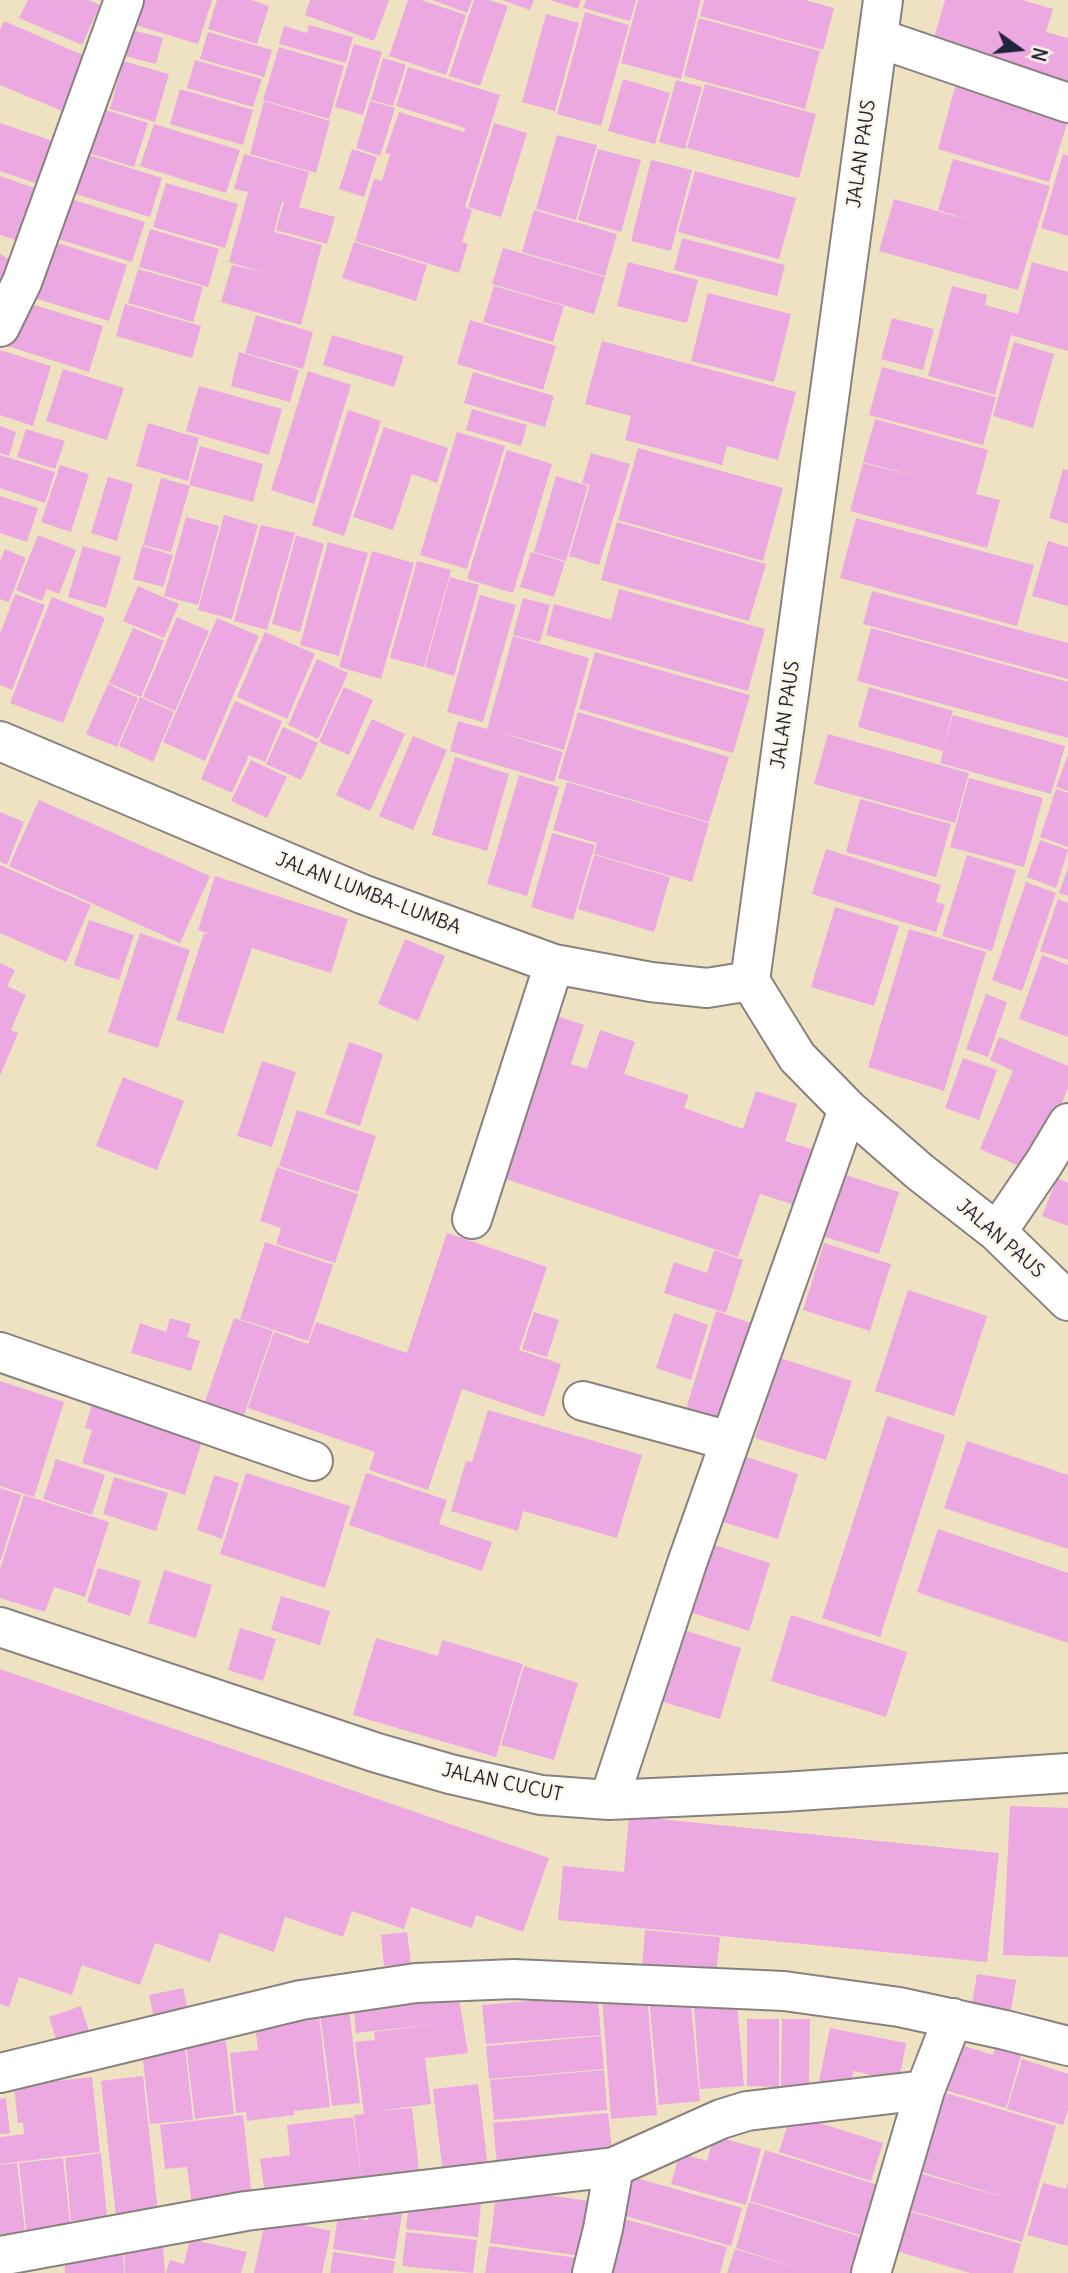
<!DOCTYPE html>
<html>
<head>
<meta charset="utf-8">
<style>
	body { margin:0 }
	#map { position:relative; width:1068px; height:2273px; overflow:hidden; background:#efe2c3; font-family:Delius,sans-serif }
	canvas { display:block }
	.north { position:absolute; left:984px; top:14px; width:70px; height:70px; -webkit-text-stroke:5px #fcf5e5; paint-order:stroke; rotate:105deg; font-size:19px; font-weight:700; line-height:28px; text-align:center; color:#22223b }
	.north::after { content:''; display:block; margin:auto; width:24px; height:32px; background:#22223b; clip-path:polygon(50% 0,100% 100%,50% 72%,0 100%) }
</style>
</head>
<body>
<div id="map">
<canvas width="1068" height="2273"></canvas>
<div class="north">N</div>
</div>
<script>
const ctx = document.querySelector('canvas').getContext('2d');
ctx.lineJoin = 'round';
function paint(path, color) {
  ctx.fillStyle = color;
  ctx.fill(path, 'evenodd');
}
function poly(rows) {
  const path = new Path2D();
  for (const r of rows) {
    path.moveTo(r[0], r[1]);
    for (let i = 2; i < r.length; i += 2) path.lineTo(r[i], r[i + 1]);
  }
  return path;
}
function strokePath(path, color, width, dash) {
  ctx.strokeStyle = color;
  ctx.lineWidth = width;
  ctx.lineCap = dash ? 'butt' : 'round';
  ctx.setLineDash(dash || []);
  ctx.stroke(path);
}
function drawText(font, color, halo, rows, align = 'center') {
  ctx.font = font + ' Delius,sans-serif';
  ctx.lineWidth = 5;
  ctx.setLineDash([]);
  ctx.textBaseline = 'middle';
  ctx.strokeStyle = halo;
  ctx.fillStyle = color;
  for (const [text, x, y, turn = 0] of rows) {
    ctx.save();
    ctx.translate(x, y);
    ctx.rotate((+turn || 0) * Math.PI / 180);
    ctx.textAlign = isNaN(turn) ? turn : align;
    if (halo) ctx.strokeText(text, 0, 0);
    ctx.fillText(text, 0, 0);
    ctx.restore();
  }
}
paint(poly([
	[28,0,89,0,100,5,82,45,19,18],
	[142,0,212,0,198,44,135,25],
	[217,0,251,0,269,6,257,44,208,29],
	[310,0,389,0,374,41,305,15],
	[408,0,421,0,466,15,446,75,389,56],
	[432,0,472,0,467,13],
	[474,0,489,0,508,6,480,86,449,76],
	[502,0,534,0,530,10],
	[550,0,581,0,578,9],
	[586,0,636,0,630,21,583,8],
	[638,0,701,0,681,79,621,63],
	[704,0,805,0,834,8,823,50,700,16],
	[945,0,1022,0,1053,9,1046,32,1068,38,1068,85,930,52],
	[585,12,629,25,601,126,557,114],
	[546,14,579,23,555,111,522,102],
	[699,18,820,51,805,109,684,76],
	[4,21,85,56,62,111,0,85,0,30],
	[309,25,353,37,346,63,279,44,284,26,307,33],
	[132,30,163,38,156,64,125,56],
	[208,32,272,50,264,77,200,59],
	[354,44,382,52,363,115,335,107],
	[279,47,344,66,329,119,263,100],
	[383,58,406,65,393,106,371,100],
	[195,60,262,79,253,107,187,88],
	[123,61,169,74,155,122,110,109],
	[408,67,500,95,465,207,472,210,462,242,468,244,459,273,355,241,374,179,382,181,390,154,385,153,399,112,464,132,465,128,396,106],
	[623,79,670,93,655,144,608,131],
	[676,80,702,87,685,149,659,142],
	[705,84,816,114,799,178,687,148],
	[956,84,1068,120,1049,182,938,149],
	[180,89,253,110,243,145,170,124],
	[264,101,330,121,316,173,250,154],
	[370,101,395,108,380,156,356,148],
	[90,105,148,123,134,167,75,149],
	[0,123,56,142,41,185,0,171],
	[494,123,527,133,501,217,468,207],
	[154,124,240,150,226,193,140,166],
	[557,135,597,145,576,220,536,209],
	[352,149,377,157,364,197,339,189],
	[598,149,641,160,621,232,578,220],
	[79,152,162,178,150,217,66,191],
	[244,154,309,172,299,207,335,217,327,244,276,230,284,202,282,202,274,232,322,245,301,325,221,302,232,265,264,273,229,262,248,192,234,189],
	[1063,154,1068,156,1068,236,1041,228],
	[953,159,1050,186,1018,290,879,251,894,199,972,221,938,210],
	[651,160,692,170,671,251,631,241],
	[695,171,796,198,779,259,678,232],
	[0,176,43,191,25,243,0,235],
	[166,183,238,204,225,248,153,227],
	[58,195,145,222,132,262,45,235],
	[534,210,617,234,605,276,522,252],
	[150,229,219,249,208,287,139,267],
	[682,238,785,265,777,296,674,270],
	[48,240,127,265,109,321,31,297],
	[354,242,427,265,416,301,342,278],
	[503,248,605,277,594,314,492,284],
	[0,254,12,261,0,284],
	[628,262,698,280,687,323,617,306],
	[1032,262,1068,272,1068,351,1011,335,995,395,928,376,952,286,987,295,985,305,1018,314],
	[138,269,203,287,193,322,128,303],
	[494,286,564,306,553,342,483,322],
	[708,293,791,314,774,382,691,361],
	[21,301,103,326,89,372,7,346],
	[125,304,201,326,192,358,116,336],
	[256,315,313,332,303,369,245,353],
	[892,318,934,329,923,370,881,359],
	[470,320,556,346,543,390,457,364],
	[332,335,404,356,394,387,323,365],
	[602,341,796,392,778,460,727,446,722,465,625,440,631,416,585,404],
	[1014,342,1054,354,1033,428,993,416],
	[0,350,51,366,33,426,0,415],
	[239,352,299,370,290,402,231,386],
	[882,367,996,397,983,445,869,415],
	[63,369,124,388,107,440,46,421],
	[308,371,351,385,314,504,271,490],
	[473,372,554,396,545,427,464,403],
	[199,386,282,409,269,455,186,431],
	[472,409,527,425,521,446,466,430],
	[348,410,381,421,344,536,312,525],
	[875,419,988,450,976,494,1000,500,987,548,850,511,863,463,930,480,863,462],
	[148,423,199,438,188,481,136,466],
	[0,426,16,432,9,456,0,453],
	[384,427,448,448,437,483,412,474,393,530,353,517],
	[26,429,65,441,55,469,17,457],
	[457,432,505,446,467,569,420,555],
	[200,446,263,464,253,502,189,485],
	[638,448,783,488,763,561,618,520],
	[507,450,552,464,513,593,467,579],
	[591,453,630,464,599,565,569,556,590,485,582,483],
	[0,455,55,472,45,503,0,488],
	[60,465,89,474,71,532,41,522],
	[1063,469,1068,470,1068,524,1049,518],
	[556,476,588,486,566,561,534,552],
	[108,477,133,484,117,541,91,533],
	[161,478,190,486,171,552,143,545],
	[0,496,38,508,27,542,0,533],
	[224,515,258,525,232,619,198,610],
	[186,517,219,526,198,605,164,596],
	[856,518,1034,565,1017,626,840,578],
	[617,522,766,564,749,621,601,580],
	[261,525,295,533,267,630,234,621],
	[38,535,76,550,59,594,47,589,42,601,16,590],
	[296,535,324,544,300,632,272,624],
	[1048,541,1068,547,1068,606,1032,596],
	[328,542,368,553,339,656,300,645],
	[83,546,121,557,106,608,68,597],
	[142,546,173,555,163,587,133,579],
	[5,549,26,558,9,602,0,599,0,561],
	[372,551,414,563,381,679,339,667],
	[531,552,565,562,554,597,520,587],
	[417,561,451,570,424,667,390,658],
	[450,577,479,585,454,676,425,667],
	[138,586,179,604,164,638,123,621],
	[619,589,765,629,748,691,546,635,554,604,611,620],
	[872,591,1068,643,1068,679,863,624],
	[15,594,45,605,12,690,0,685,0,634],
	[480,595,516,605,483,722,447,712],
	[52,597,105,618,63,723,10,703],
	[523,598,550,605,540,642,513,635],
	[177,617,209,631,175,711,143,697],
	[217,618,259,636,205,761,163,742],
	[133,628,164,641,141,697,109,683],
	[871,628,1068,682,1068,738,857,681],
	[265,632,315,654,287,719,237,697],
	[513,636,589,658,564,750,495,731,563,752,554,782,450,751,458,721,487,729],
	[595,652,750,695,733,753,579,709],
	[317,659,348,673,318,739,288,725],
	[108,684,138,698,117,747,86,734],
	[344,687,373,700,349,755,319,742],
	[869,687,953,711,943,748,953,715,1065,746,1051,794,940,763,943,751,858,727],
	[140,697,174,712,153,762,119,746],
	[235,701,282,721,265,762,249,755,232,793,201,779],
	[578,712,729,757,709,822,558,778],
	[372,719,405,734,370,811,336,795],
	[283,727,318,743,301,780,266,764],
	[828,734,969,773,955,823,814,784],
	[413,736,447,750,413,830,379,816],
	[1068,755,1068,791,1056,787],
	[455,757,509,774,487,851,432,835],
	[251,760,287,777,267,818,231,801],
	[519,775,559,787,527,896,487,884],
	[969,778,1043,798,1024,867,950,847],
	[567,782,709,823,692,882,594,854,597,843,553,830],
	[1056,789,1068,793,1068,847,1040,837],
	[860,799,951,824,936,877,846,852],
	[39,800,210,876,180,943,9,866],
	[0,812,24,822,7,865,0,862],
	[552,833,595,845,573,920,531,907],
	[1040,840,1068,850,1056,888,1027,877],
	[826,849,941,885,936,902,945,905,936,932,812,894],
	[594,855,670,877,654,932,578,909],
	[967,855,1016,870,992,951,942,936],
	[0,865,91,905,66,962,0,933],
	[1068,868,1068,896,1059,893],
	[215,876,348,919,331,973,252,948,223,1034,176,1020,204,933,213,935,198,930],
	[1026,882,1056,893,1022,991,992,980],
	[1058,899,1068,903,1068,960,1040,951],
	[835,907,899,926,874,1006,811,987],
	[89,920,134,935,119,980,74,965],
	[909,929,986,952,944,1091,868,1067],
	[140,933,190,950,158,1048,108,1032],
	[405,939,445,956,418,1021,378,1004],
	[1042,955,1068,965,1068,1037,1019,1019],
	[0,963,15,970,7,986,26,995,11,1030,18,1033,0,1076],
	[986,994,1007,1002,988,1057,966,1049],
	[551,1014,584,1025,571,1064,587,1069,600,1030,635,1042,624,1074,689,1095,684,1108,743,1129,756,1091,797,1104,785,1141,814,1150,795,1205,760,1194,738,1257,497,1176],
	[999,1037,1068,1066,1068,1088,1033,1172,980,1149,1013,1071,990,1060],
	[349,1042,383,1054,360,1126,325,1114],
	[963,1058,997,1070,979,1120,945,1108],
	[262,1061,296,1072,272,1147,237,1136],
	[123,1077,184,1101,157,1170,96,1146],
	[297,1110,376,1136,358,1192,279,1166],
	[277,1167,358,1194,335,1263,276,1244,281,1228,260,1221],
	[836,1172,899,1192,879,1254,816,1234],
	[1057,1178,1068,1183,1068,1226,1042,1216],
	[447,1233,547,1267,519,1350,561,1364,544,1417,462,1389,428,1490,369,1470,375,1452,248,1408,274,1332,308,1344,316,1322,407,1353],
	[265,1242,333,1265,308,1341,240,1319],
	[824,1243,891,1264,870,1331,803,1310],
	[714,1250,743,1260,726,1313,664,1293,674,1262,707,1273],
	[908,1290,987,1316,954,1416,875,1391],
	[716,1311,751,1323,721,1420,686,1409],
	[534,1312,559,1320,547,1357,522,1349],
	[674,1313,708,1325,691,1380,656,1368],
	[170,1318,191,1324,187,1337,200,1341,191,1371,131,1353,140,1323,166,1332],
	[234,1318,273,1331,240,1427,201,1413],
	[780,1358,852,1381,826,1460,755,1438],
	[0,1381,64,1402,34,1497,0,1486],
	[93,1401,204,1434,185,1495,82,1463,92,1430,85,1428],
	[488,1410,642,1455,617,1538,523,1511,518,1531,451,1511,466,1461,472,1462],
	[887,1416,945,1435,880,1637,822,1618],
	[967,1441,1068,1475,1068,1549,944,1508],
	[734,1453,798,1474,778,1539,713,1519],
	[56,1459,105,1475,92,1515,43,1499],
	[246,1473,350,1506,325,1588,220,1554],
	[366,1473,447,1500,439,1524,492,1542,482,1571,349,1525],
	[214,1475,239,1483,222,1539,197,1530],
	[114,1477,168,1493,156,1531,103,1514],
	[0,1488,21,1495,1,1560,0,1560],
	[24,1495,109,1522,85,1597,54,1587,45,1612,0,1598,0,1569],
	[938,1529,1068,1573,1068,1643,917,1592],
	[702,1541,770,1563,749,1631,680,1609],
	[98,1568,141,1581,130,1616,87,1602],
	[164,1570,212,1585,196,1638,148,1623],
	[281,1596,330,1611,320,1645,271,1630],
	[791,1615,907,1652,886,1717,771,1681],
	[671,1626,741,1648,720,1719,650,1698],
	[240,1628,276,1639,263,1681,228,1670],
	[376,1638,438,1656,442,1640,523,1664,496,1757,353,1715],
	[524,1666,578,1683,554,1760,501,1745],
	[0,1669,549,1858,523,1932,476,1915,472,1928,411,1907,404,1929,352,1911,343,1937,285,1917,274,1952,220,1933,210,1962,155,1943,140,1985,82,1965,72,1995,19,1977,9,2007,0,2004],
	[1010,1806,1068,1808,1068,1957,1003,1955],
	[629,1816,999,1853,987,1962,558,1920,563,1866,624,1872],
	[645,1930,720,1937,716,1975,642,1967],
	[407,1932,411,1964,384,1966,381,1935],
	[977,1974,1016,1980,1011,2011,972,2004],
	[183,1988,189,2015,155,2023,149,1995],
	[597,1989,601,2035,486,2044,482,2005,553,1999],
	[736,1991,744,2086,700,2089,693,1994],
	[458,1992,468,2053,425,2058,431,2104,378,2111,412,2108,421,2187,265,2195,260,2159,290,2155,287,2125,353,2117,362,2184,354,2115,364,2114,355,2042,375,2040,374,2032,435,2024,356,2033,353,2005],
	[647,1993,657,2115,611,2119,602,1997],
	[690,1994,700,2101,659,2105,649,1998],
	[81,2006,90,2034,58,2045,49,2017],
	[349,2008,360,2103,332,2106,320,2013],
	[319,2016,330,2107,294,2111,294,2115,247,2121,246,2112,236,2113,230,2053,258,2050,255,2024],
	[747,2019,779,2019,779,2087,747,2086],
	[782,2019,810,2019,809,2086,781,2086],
	[830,2028,906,2043,899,2081,853,2071,851,2087,819,2081],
	[601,2036,604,2069,489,2079,486,2046],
	[226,2041,234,2114,195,2119,186,2045],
	[997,2041,1023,2049,1006,2108,941,2089,955,2043,993,2055],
	[185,2047,193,2120,150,2124,142,2051],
	[1022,2059,1068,2074,1068,2110,1063,2125,1007,2109],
	[604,2070,607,2110,494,2120,490,2080],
	[143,2076,159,2221,117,2226,101,2081],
	[92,2077,100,2152,0,2164,0,2137,24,2134,23,2123,18,2123,14,2086],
	[478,2084,489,2177,444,2183,433,2089],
	[946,2093,1056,2126,1022,2242,898,2207,908,2170,1017,2201,922,2172],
	[6,2098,10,2133,0,2134,0,2099],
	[608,2113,612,2150,530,2158,532,2171,498,2175,493,2123],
	[791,2114,883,2143,871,2181,779,2152],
	[243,2115,253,2206,193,2213,187,2167,165,2169,160,2125],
	[714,2136,761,2149,746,2205,671,2184,680,2153,707,2161],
	[765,2150,885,2187,869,2238,750,2201],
	[101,2153,107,2218,71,2221,65,2158],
	[63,2158,71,2232,27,2237,19,2163],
	[17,2163,26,2240,0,2243,0,2165],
	[626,2175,742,2208,731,2246,615,2213],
	[1043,2183,1066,2189,1068,2183,1068,2246,1027,2235],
	[497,2188,596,2202,588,2257,490,2243],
	[410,2195,481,2203,478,2237,406,2229],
	[749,2202,864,2238,853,2273,727,2273,735,2249,803,2270,736,2248],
	[898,2208,1021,2244,1013,2273,970,2273,886,2248],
	[370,2209,402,2214,395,2259,333,2249,338,2216,368,2220],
	[266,2217,331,2231,322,2273,254,2273],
	[621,2218,727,2247,720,2273,605,2273],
	[406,2232,477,2240,473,2273,402,2266],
	[190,2239,247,2252,241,2273,166,2273,170,2260,184,2264],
	[163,2246,165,2273,125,2273,124,2247],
	[489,2246,585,2259,583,2273,485,2273],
	[333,2252,395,2261,393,2273,330,2273],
	[123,2255,124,2273,65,2273,64,2257]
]), '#eca9e1');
const minor = poly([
	[883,0,750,981,797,1057,848,1109,920,1172,997,1232,1068,1301],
	[878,38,1068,103],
	[0,327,22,282,124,0],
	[0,741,362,894,554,964,651,982,707,988,750,981],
	[472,1219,554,964],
	[997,1232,1044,1163,1068,1123],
	[0,1352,313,1461],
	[583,1401,730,1441],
	[0,1627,377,1753,450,1774,541,1795,609,1800,783,1792,1068,1773],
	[609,1800,687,1563,848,1109],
	[0,2073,301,2000,416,1983,514,1979,784,1991,899,2007,1005,2030,1068,2046],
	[0,2256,246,2211,614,2167,721,2119,747,2111,925,2090],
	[592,2273,603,2229,614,2167],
	[871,2273,925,2090,953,2018]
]);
strokePath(minor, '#88827f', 42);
strokePath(minor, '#fff', 38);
drawText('19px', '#22223b', '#fcf5e5', [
	["JALAN PAUS",862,154,-82],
	["JALAN PAUS",786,715,-82],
	["JALAN LUMBA-LUMBA",368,894,21],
	["JALAN PAUS",1000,1239,41],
	["JALAN CUCUT",502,1783,12]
]);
</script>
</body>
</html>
